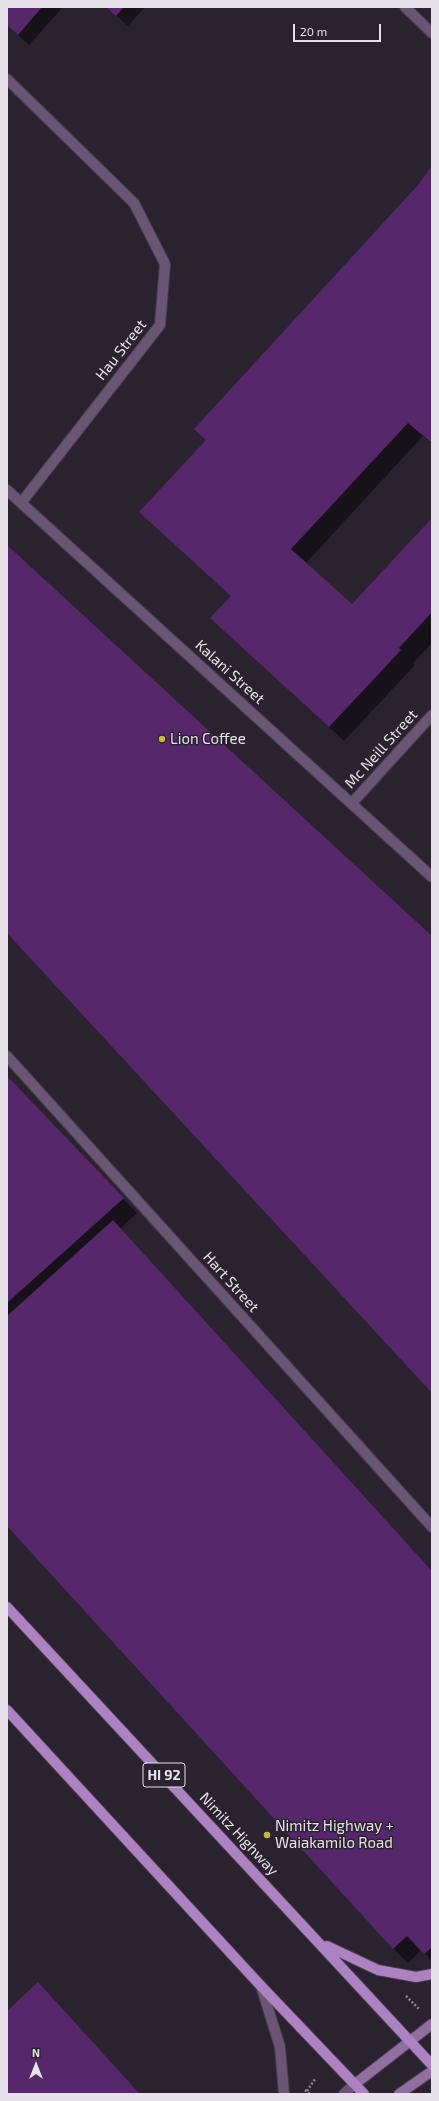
<!DOCTYPE html>
<html>
<head>
<meta charset="utf-8">
<style>
	body { margin:0 }
	#map { position:relative; width:439px; height:2101px; overflow:hidden; background:#2b2230; font-family:"Exo 2",sans-serif }
	canvas { display:block }
	.frame { position:absolute; inset:0; border:8px solid #e7e1ea; pointer-events:none }
	.north { position:absolute; left:16px; top:2045px; width:40px; height:40px; -webkit-text-stroke:3px #2b2230; paint-order:stroke; rotate:0deg; font-size:11px; font-weight:700; line-height:16px; text-align:center; color:#e7e1ea }
	.north::after { content:''; display:block; margin:auto; width:14px; height:18px; background:#e7e1ea; clip-path:polygon(50% 0,100% 100%,50% 72%,0 100%) }
	.scale { position:absolute; left:293px; top:24px; width:88px; height:18px; box-sizing:border-box; border:2px solid #e7e1ea; border-top:0; padding-left:5px; font-size:12px; line-height:14px; white-space:nowrap; color:#e7e1ea; -webkit-text-stroke:3px #2b2230; paint-order:stroke }
</style>
</head>
<body>
<div id="map">
<canvas width="439" height="2101"></canvas>
<div class="frame"></div>
<div class="north">N</div>
<div class="scale">20 m</div>
</div>
<script>
const ctx = document.querySelector('canvas').getContext('2d');
ctx.lineJoin = 'round';
function paint(path, color) {
  ctx.fillStyle = color;
  ctx.fill(path, 'evenodd');
}
function poly(rows) {
  const path = new Path2D();
  for (const r of rows) {
    path.moveTo(r[0], r[1]);
    for (let i = 2; i < r.length; i += 2) path.lineTo(r[i], r[i + 1]);
  }
  return path;
}
function strokePath(path, color, width, dash) {
  ctx.strokeStyle = color;
  ctx.lineWidth = width;
  ctx.lineCap = dash ? 'butt' : 'round';
  ctx.setLineDash(dash || []);
  ctx.stroke(path);
}
function drawText(font, color, halo, rows, align = 'center') {
  ctx.font = font + ' "Exo 2",sans-serif';
  ctx.lineWidth = 3;
  ctx.setLineDash([]);
  ctx.textBaseline = 'middle';
  ctx.strokeStyle = halo;
  ctx.fillStyle = color;
  for (const [text, x, y, turn = 0] of rows) {
    ctx.save();
    ctx.translate(x, y);
    ctx.rotate((+turn || 0) * Math.PI / 180);
    ctx.textAlign = isNaN(turn) ? turn : align;
    if (halo) ctx.strokeText(text, 0, 0);
    ctx.fillText(text, 0, 0);
    ctx.restore();
  }
}
paint(poly([
	[7,7,63,7,29,45,7,25],
	[107,7,145,7,128,26],
	[432,168,432,444,423,436,306,563,352,605,432,519,432,643,413,663,415,665,344,741,211,618,232,596,207,440],
	[7,1077,137,1213,120,1229,432,1571,432,1961,421,1950,408,1963,393,1948,7,1525]
]), '#0007');
paint(poly([
	[7,7,42,7,18,35,7,25],
	[106,7,124,7,116,16],
	[432,166,432,443,408,423,291,549,352,604,432,518,432,612,399,648,401,650,329,727,210,618,231,596,139,512,206,440,194,429,418,185],
	[7,545,432,936,432,1393,7,933],
	[7,1076,124,1198,7,1303],
	[113,1220,432,1571,432,1947,424,1954,407,1936,393,1949,7,1526,7,1316],
	[38,1982,140,2094,7,2094,7,2011]
]), '#57276c');
const lane = poly([
	[261,1986,280,2047,284,2094],
	[344,2094,355,2084]
]);
const street = poly([
	[405,7,432,33],
	[7,79,134,203,165,264,160,325,21,503],
	[7,490,432,877],
	[352,803,432,715],
	[7,1056,432,1527]
]);
const secondary = poly([
	[355,2084,432,2024],
	[399,2094,432,2071]
]);
const primary = poly([
	[7,1607,432,2065],
	[7,1710,261,1986,364,2094],
	[327,1946,378,1970,416,1977,432,1974]
]);
strokePath(lane, '#453d4a', 12);
strokePath(street, '#453d4a', 12);
strokePath(secondary, '#453d4a', 12);
strokePath(primary, '#453d4a', 12);
strokePath(poly([
	[406,1996,419,2009],
	[305,2090,310,2094],
	[307,2091,315,2079]
]), '#8f8792', 2.5, [2, 2]);
strokePath(lane, '#6a5574', 10);
strokePath(street, '#6a5574', 10);
strokePath(secondary, '#906fa0', 10);
strokePath(primary, '#ad82c2', 10);
for (const [x, y, r, color] of [
	[162,739,4,"#c6bb3c"],
	[267,1835,4,"#c6bb3c"]
]) {
  const dot = new Path2D();
  dot.arc(x, y, r, 0, 2 * Math.PI);
  ctx.fillStyle = color;
  ctx.fill(dot);
  strokePath(dot, '#2b2230', 1.5);
}
for (const [x, y, w] of [
	[164,1775,42]
]) {
  const box = new Path2D();
  box.roundRect(x - w / 2, y - 12, w, 24, 3);
  ctx.fillStyle = '#2b2230';
  ctx.fill(box);
  strokePath(box, '#e7e1ea', 1);
}
drawText('bold 14px', '#e7e1ea', null, [
	["HI 92",164,1775]
]);
drawText('15px', '#e7e1ea', '#2b2230', [
	["Hau Street",121,350,-52],
	["Kalani Street",230,672,42],
	["Mc Neill Street",381,749,-48],
	["Hart Street",231,1282,48],
	["Nimitz Highway",239,1834,47]
]);
drawText('15px', '#e7e1ea', '#2b2230', [
	["Lion Coffee",170,739],
	["Nimitz Highway +",275,1826],
	["Waiakamilo Road",275,1843]
], 'left');
</script>
</body>
</html>
